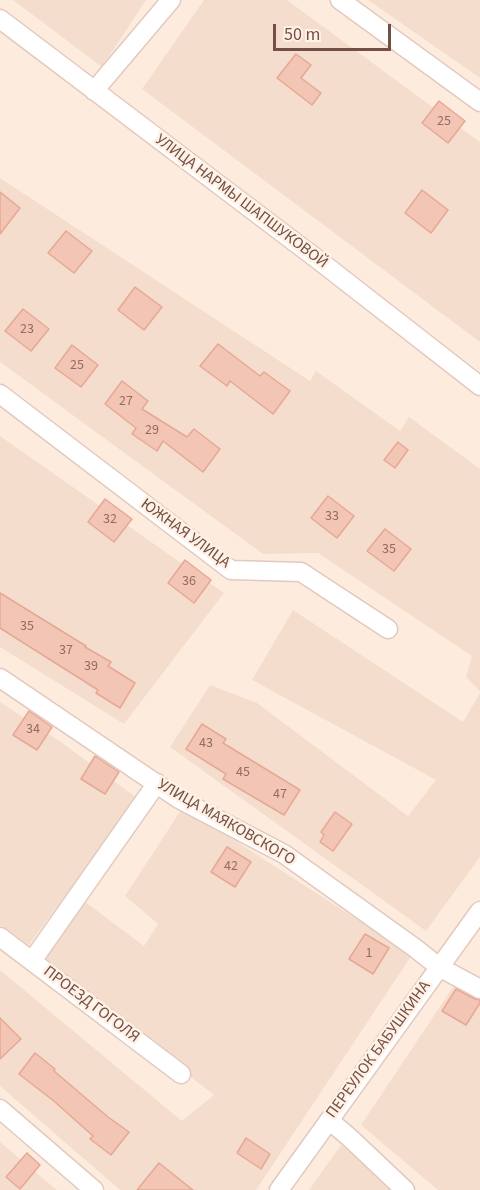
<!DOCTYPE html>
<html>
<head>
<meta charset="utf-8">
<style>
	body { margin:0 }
	#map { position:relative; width:480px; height:1190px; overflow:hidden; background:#fdecde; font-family:"Source Sans 3",sans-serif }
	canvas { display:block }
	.scale { position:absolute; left:273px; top:24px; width:118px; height:27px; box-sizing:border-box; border:3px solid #734f46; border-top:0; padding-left:8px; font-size:18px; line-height:21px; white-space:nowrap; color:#734f46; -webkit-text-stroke:4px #fff1e5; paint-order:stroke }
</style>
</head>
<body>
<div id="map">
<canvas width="480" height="1190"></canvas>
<div class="scale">50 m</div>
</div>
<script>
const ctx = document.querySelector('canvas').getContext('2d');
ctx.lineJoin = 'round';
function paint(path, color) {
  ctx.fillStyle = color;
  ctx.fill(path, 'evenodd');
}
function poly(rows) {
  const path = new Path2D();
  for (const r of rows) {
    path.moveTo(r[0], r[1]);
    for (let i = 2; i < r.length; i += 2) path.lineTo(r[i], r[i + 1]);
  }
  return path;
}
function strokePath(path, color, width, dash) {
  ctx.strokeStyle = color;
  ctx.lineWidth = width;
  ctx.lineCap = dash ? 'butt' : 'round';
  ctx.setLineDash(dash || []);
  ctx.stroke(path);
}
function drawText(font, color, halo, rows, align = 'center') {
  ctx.font = font + ' "Source Sans 3",sans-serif';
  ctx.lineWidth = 5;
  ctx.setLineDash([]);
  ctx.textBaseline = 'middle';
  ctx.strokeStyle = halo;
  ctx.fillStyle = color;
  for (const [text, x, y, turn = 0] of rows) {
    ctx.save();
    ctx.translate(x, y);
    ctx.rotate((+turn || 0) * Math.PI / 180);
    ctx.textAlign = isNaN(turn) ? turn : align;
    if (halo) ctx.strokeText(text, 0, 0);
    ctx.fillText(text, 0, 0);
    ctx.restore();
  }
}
paint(poly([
	[13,0,146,0,102,67],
	[204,0,287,0,480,142,480,342,142,89],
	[368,0,480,0,480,78],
	[0,178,310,381,316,371,400,431,409,417,480,469,480,691,466,677,472,656,318,553,263,554,0,362],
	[0,436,224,593,124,724,0,647],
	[293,610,463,722,480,693,480,857,426,931,170,747,210,685,257,703,408,816,436,780,252,680],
	[0,702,61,742,137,798,28,946,0,925],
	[183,807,412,955,256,1190,120,1190,0,1086,0,970,182,1121,214,1095,41,961,84,901,144,946,158,924,125,896],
	[455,984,480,997,480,1190,438,1190,361,1125],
	[0,1142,57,1190,0,1190],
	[341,1145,396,1190,309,1190]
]), '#f4ddcd');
const building = poly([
	[296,54,311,65,301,78,321,93,312,105,277,78,296,54],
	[439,101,465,121,448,143,422,123,439,101],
	[422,190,448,210,431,233,405,213,422,190],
	[0,192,20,208,0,234,0,192],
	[66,231,92,251,74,273,48,253,66,231],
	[135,287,162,307,144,330,118,310,135,287],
	[23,309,49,329,31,351,5,331,23,309],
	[218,344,260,376,264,372,290,391,273,414,230,381,227,386,200,366,218,344],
	[72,345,98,365,81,387,55,368,72,345],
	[122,381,148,401,142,409,187,437,194,429,220,449,203,472,163,441,157,451,132,434,136,428,105,404,122,381],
	[398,442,408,450,395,468,384,460,398,442],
	[328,496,354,516,337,538,311,518,328,496],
	[105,499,132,519,114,542,88,522,105,499],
	[385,529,411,549,394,571,367,551,385,529],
	[185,560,211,580,194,603,168,583,185,560],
	[0,593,86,646,85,647,111,662,108,666,135,683,120,708,96,693,98,690,0,628,0,593],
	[29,711,52,727,37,750,13,735,29,711],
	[202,724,226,739,223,743,300,790,284,815,223,779,226,774,186,749,202,724],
	[95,756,119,772,105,794,81,779,95,756],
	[335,812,352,824,333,851,320,842,324,835,321,832,335,812],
	[227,847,251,862,235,887,211,872,227,847],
	[365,934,389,948,373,974,349,959,365,934],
	[456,989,475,999,480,1000,480,1003,466,1025,442,1011,456,989],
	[0,1018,21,1039,0,1059,0,1018],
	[35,1053,55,1069,54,1071,108,1117,129,1132,111,1155,90,1139,93,1136,55,1102,19,1074,35,1053],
	[246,1138,270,1154,261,1169,237,1153,246,1138],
	[27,1153,40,1165,20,1189,6,1177,27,1153],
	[159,1163,193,1190,137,1190,159,1163]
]);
paint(building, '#f3c5b5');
strokePath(building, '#e6a895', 1.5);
const minor = poly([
	[340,0,480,102],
	[0,19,321,262,480,386],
	[94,91,171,0],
	[0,394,231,570,301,572,388,629],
	[0,678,179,799,284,854,415,948,439,967,480,989],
	[0,937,181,1074],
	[32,961,157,783],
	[0,1109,94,1190],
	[329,1120,350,1138,405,1190],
	[279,1190,480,911]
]);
strokePath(minor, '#e2c9be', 21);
strokePath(minor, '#fff', 18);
drawText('14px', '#936c62', null, [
	["25",444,122],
	["23",27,330],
	["25",77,366],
	["27",126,402],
	["29",152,431],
	["33",332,517],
	["32",110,520],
	["35",389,550],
	["36",189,582],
	["35",27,627],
	["37",66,651],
	["39",91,667],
	["34",33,730],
	["43",206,744],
	["45",243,773],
	["47",280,795],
	["42",231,867],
	["1",369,954]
]);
drawText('16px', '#734f46', '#fff1e5', [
	["УЛИЦА НАРМЫ ШАПШУКОВОЙ",241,202,37],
	["ЮЖНАЯ УЛИЦА",185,534,36],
	["УЛИЦА МАЯКОВСКОГО",226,823,30],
	["ПРОЕЗД ГОГОЛЯ",91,1005,37],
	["ПЕРЕУЛОК БАБУШКИНА",379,1050,-54]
]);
</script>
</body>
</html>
